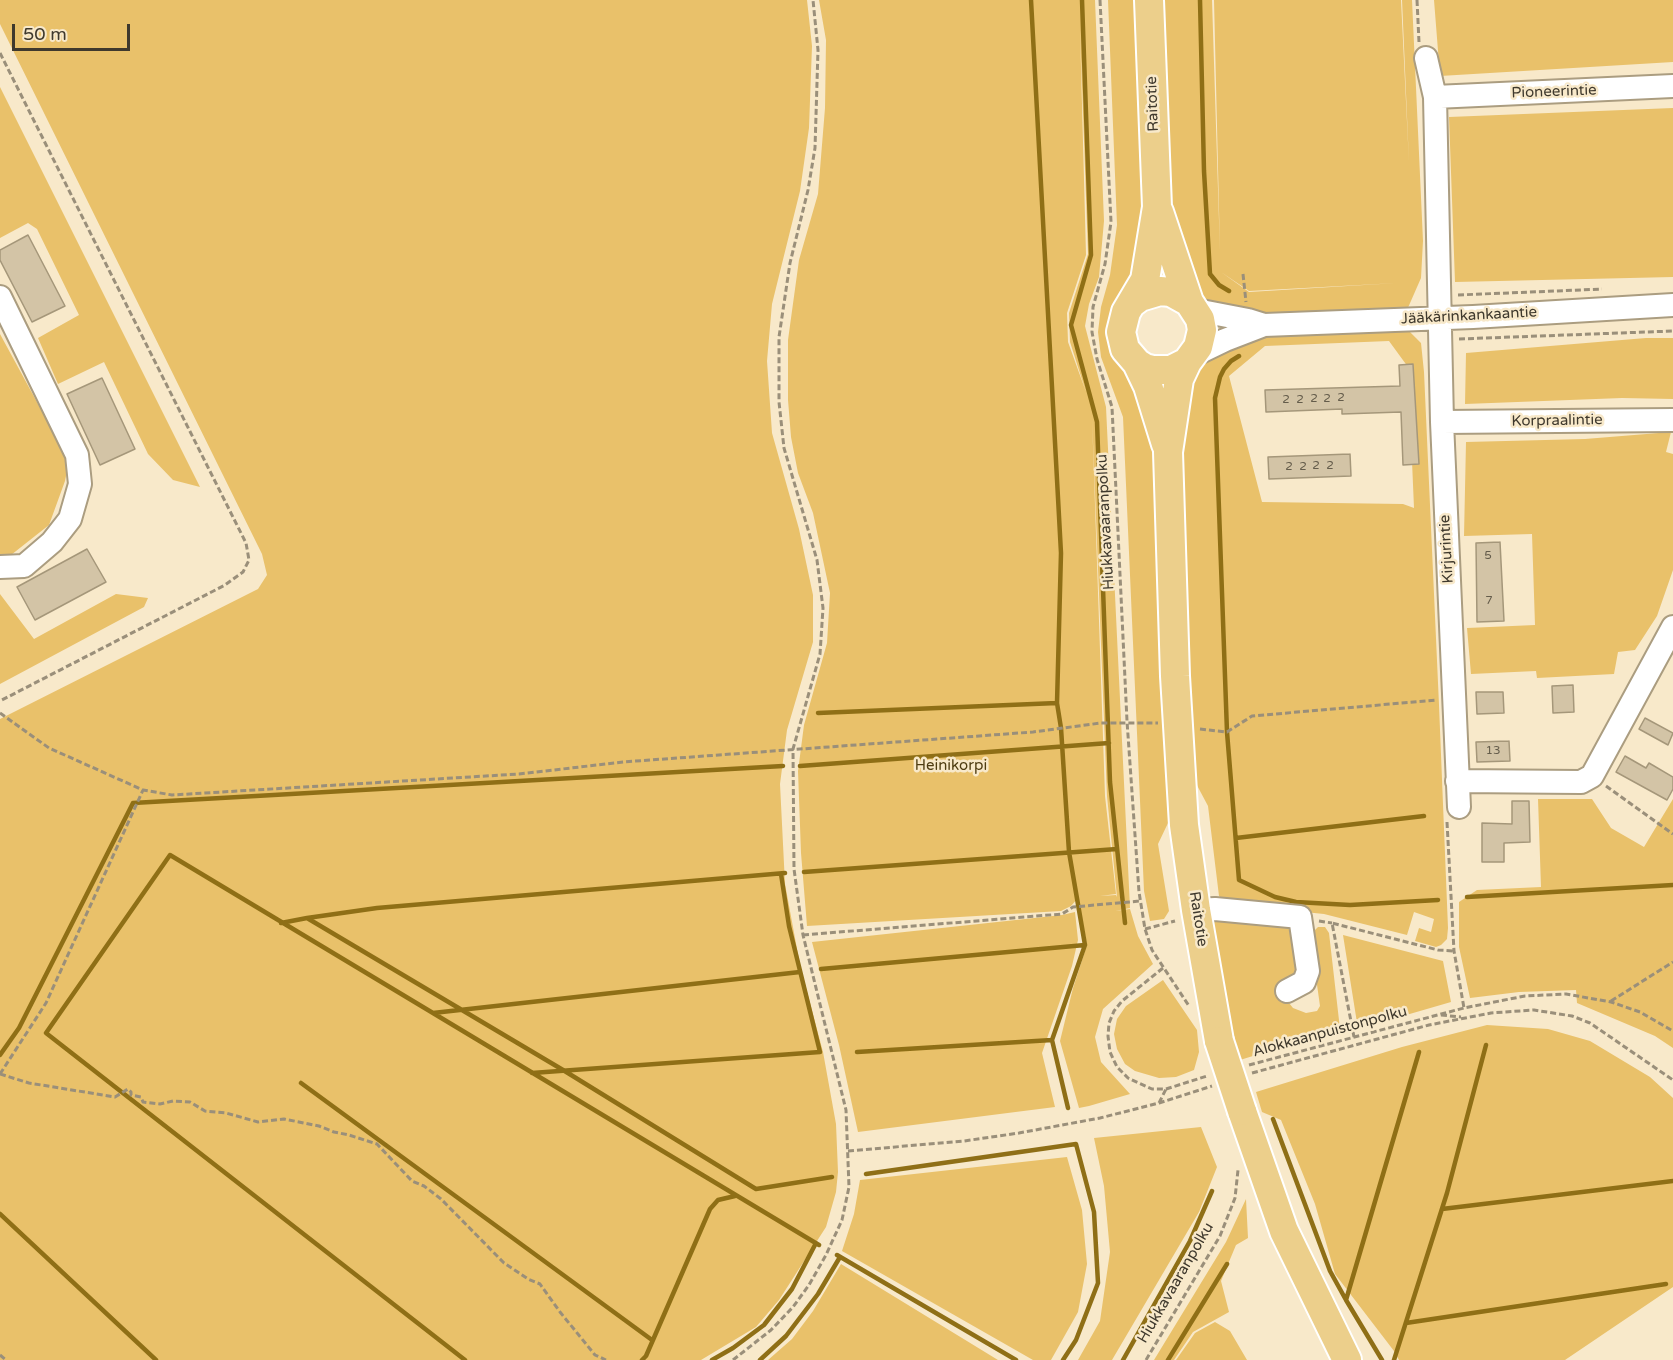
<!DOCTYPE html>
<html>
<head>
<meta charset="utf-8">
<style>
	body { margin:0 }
	#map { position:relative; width:1673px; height:1360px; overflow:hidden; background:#f8e9ca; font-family:"Varela Round",sans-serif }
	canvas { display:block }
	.scale { position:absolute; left:12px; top:24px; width:118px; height:27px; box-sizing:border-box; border:3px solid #3f392d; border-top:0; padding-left:8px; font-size:18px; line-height:21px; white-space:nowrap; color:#3f392d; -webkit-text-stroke:4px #f8e9ca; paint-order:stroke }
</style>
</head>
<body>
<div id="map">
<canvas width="1673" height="1360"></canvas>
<div class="scale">50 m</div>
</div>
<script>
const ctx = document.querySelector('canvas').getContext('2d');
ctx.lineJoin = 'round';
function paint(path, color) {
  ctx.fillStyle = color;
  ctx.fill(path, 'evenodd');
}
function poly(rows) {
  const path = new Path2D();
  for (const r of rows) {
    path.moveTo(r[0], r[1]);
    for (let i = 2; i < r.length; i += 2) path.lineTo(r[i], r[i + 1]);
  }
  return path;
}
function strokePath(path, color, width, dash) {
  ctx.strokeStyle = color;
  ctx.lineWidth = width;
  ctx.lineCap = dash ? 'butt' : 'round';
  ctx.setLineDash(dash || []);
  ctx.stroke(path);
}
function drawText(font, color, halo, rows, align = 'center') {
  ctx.font = font + ' "Varela Round",sans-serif';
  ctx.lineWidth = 5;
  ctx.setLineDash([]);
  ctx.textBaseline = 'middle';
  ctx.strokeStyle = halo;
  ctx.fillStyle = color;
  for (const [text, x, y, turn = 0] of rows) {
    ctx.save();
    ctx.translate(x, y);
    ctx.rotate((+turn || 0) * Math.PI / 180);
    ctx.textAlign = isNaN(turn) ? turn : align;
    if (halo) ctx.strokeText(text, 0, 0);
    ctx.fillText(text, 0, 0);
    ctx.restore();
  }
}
paint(poly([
	[0,0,807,0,812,46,809,128,800,191,772,304,767,361,772,433,799,529,813,595,813,642,787,730,780,784,785,884,800,965,823,1052,836,1124,838,1172,836,1192,826,1227,779,1300,756,1327,701,1360,0,1360,0,719,258,589,267,575,262,554,0,24],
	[819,0,1095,0,1104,221,1099,277,1089,304,1085,326,1106,407,1130,908,1115,911,1130,909,1138,936,1153,964,1103,1009,1095,1037,1101,1062,1130,1094,1089,1106,1079,1108,1060,1041,1073,988,1087,945,1078,898,1071,906,1061,911,807,926,801,853,798,771,804,725,827,643,830,593,813,513,798,473,791,437,788,400,788,340,799,260,818,194,825,108,826,40],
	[1080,29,1088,254,1069,313,1070,342,1086,392,1068,342,1067,313,1086,255],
	[1092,417,1107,796,1117,897,1116,895,1100,896,1116,894,1105,796],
	[1108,0,1141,0,1148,194,1125,361,1157,450,1172,801,1168,823,1158,844,1169,911,1164,919,1150,921,1144,891,1123,417,1101,357,1098,332,1101,307,1110,275,1117,225],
	[1161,0,1212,0,1220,252,1214,0,1401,0,1409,163,1402,0,1412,0,1423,241,1421,278,1407,310,1264,315,1204,301,1173,231,1167,167],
	[1221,272,1249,291,1397,283,1249,292],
	[1434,0,1673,0,1673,62,1440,76],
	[0,87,200,487,173,480,148,454,104,362,58,384,38,338,79,315,37,229,28,223,0,238],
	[1673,108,1673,277,1455,282,1449,117],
	[1409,331,1421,343,1424,372,1439,705,1448,928,1447,939,1441,945,1436,947,1415,941,1419,928,1431,932,1434,919,1414,912,1407,935,1324,914,1226,904,1219,896,1208,806,1191,774,1180,428,1195,369,1231,345,1267,336],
	[1389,341,1408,367,1414,508,1403,504,1262,502,1229,376,1265,346],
	[0,334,69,461,65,481,49,525,11,555,0,557],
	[1646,338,1673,338,1673,399,1622,398,1465,404,1466,353],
	[1671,432,1666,452,1673,454,1673,570,1657,616,1635,650,1618,652,1614,674,1537,678,1536,671,1471,674,1467,628,1535,625,1532,534,1464,536,1466,442,1585,439],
	[0,594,34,639,116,594,148,598,144,607,0,684],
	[1538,799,1592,799,1611,828,1644,847,1673,799,1673,1048,1655,1036,1577,1003,1576,990,1519,992,1470,998,1459,947,1459,902,1477,890,1541,887],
	[1075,912,1078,940,1072,966,1042,1053,1055,1107,858,1132,839,1045,812,942,1062,915],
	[1218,917,1287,921,1297,937,1299,973,1278,984,1277,988,1293,1008,1306,1013,1317,1011,1320,1006,1310,935,1318,927,1325,927,1329,933,1340,1029,1240,1060,1233,1039,1213,922],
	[1343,935,1443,961,1451,1002,1358,1029],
	[1163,980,1197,1030,1199,1052,1194,1070,1176,1077,1159,1078,1135,1071,1125,1064,1117,1049,1114,1034,1117,1019,1126,1006],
	[1487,1025,1548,1029,1590,1041,1650,1077,1673,1098,1673,1287,1565,1360,1399,1360,1394,1351,1335,1274,1315,1204,1281,1120,1262,1112,1256,1092,1402,1047],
	[1201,1127,1217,1167,1199,1212,1112,1360,1078,1360,1100,1321,1110,1252,1104,1186,1094,1138],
	[1067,1157,1082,1210,1087,1264,1078,1312,1051,1360,1033,1360,842,1251,854,1214,860,1180],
	[1246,1199,1248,1238,1236,1245,1221,1281,1229,1312,1193,1332,1174,1360,1154,1360,1226,1242],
	[841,1264,998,1360,768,1360,792,1339,813,1311],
	[1215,1322,1230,1331,1247,1360,1176,1360,1195,1333]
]), '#e9c16a');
strokePath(poly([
	[1031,0,1061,553,1057,703,1061,728,1069,852,1085,945,1052,1040,1068,1108],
	[1082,0,1091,255,1071,325,1097,422,1110,782,1125,923],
	[1200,0,1204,171,1210,274,1219,285,1229,291],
	[1239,356,1231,361,1224,369,1220,377,1215,398,1227,732,1239,880,1275,897,1296,902,1350,905,1438,900],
	[818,713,1057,703],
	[800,766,1109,743],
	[1236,838,1424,816],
	[804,872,1117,849],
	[1467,897,1673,885],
	[307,918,563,1070,756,1189,832,1177],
	[281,923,307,918,377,908,785,873],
	[821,969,1085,945],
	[433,1013,800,972],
	[857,1052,1052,1040],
	[0,1055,19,1028,133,803,783,766],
	[532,1073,820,1052,789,926,781,874],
	[301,1083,652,1340],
	[1273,1119,1330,1271,1346,1300],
	[866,1174,1076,1144,1094,1212,1098,1283,1076,1340,1063,1360],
	[1442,1209,1673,1181],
	[0,1214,156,1360],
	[837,1255,1016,1360],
	[1406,1323,1666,1284],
	[465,1360,46,1033,170,855,819,1245],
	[642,1360,646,1356,710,1209,718,1200,735,1196],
	[712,1360,733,1348,764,1325,792,1289,816,1243],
	[760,1360,786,1336,818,1294,840,1257],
	[1123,1360,1190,1241,1212,1191],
	[1168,1360,1227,1264],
	[1382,1360,1346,1300,1419,1052],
	[1394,1360,1447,1193,1486,1045]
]), '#8f6f16', 4.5);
const building = poly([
	[28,235,65,306,32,322,0,260,0,250,28,235],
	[1413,364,1419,464,1403,465,1401,412,1342,414,1342,409,1266,412,1265,390,1400,386,1399,365,1413,364],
	[102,378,135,449,100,465,67,394,102,378],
	[1350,454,1351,476,1269,479,1268,457,1350,454],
	[1500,542,1504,621,1477,622,1476,543,1500,542],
	[87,549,106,582,35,620,17,587,87,549],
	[1573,685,1574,712,1553,713,1552,686,1573,685],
	[1476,692,1503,692,1504,713,1477,714,1476,692],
	[1645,718,1673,733,1668,745,1639,729,1645,718],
	[1509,741,1510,761,1477,762,1476,742,1509,741],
	[1625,756,1646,768,1649,763,1673,777,1673,789,1667,800,1616,772,1625,756],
	[1512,801,1529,801,1530,842,1504,843,1504,862,1482,862,1482,823,1512,824,1512,801]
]);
paint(building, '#d3c4a6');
strokePath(building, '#a5977a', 1.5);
const minor = poly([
	[1426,58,1435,97,1442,422,1459,807],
	[1435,97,1673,86],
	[0,297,77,455,80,484,70,519,52,542,24,566,0,567],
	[1196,310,1248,320,1264,325],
	[1194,355,1225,340,1264,325,1473,317,1673,305],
	[1442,422,1673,420],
	[1457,781,1581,782,1592,776,1673,627],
	[1196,910,1215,909,1300,917,1308,971,1304,982,1287,991]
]);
const major = poly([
	[1159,212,1189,302],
	[1132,303,1140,297,1160,291,1171,292,1189,302,1200,319,1202,330,1198,347,1187,362,1171,370,1153,370,1145,368,1137,363,1125,349,1121,332,1126,312,1145,280,1157,207,1149,0],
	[1187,362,1179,379,1168,452,1175,676,1184,825,1196,910,1219,1041],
	[1137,363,1148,386,1166,444],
	[1242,1111,1284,1231,1347,1360]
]);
strokePath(minor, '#ab9d80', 26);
strokePath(major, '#fff', 32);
strokePath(poly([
	[1100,0,1111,222,1105,264,1093,307,1092,332,1097,359,1112,407,1127,721,1139,892,1145,929,1152,950,1189,1006],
	[1417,0,1419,42],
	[0,53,246,543,249,560,243,572,225,585,0,701],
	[1243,274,1246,302],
	[1458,295,1602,289],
	[1459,339,1673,331],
	[0,713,49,748,143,790,172,795,519,774,623,762,1033,732,1101,723,1158,723],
	[1200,729,1227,732,1252,716,1437,700],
	[1606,786,1673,834],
	[1447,822,1454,951,1464,1008],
	[1319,921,1332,923],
	[1145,929,1175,921],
	[803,935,1062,914,1073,907,1140,901],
	[1163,968,1122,1001,1114,1011,1109,1023,1108,1036,1110,1052,1117,1067,1128,1078,1152,1089,1166,1089,1207,1076],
	[1611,1001,1673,962],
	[1441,1015,1461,1017],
	[1354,1037,1332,923,1438,950,1454,951],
	[1249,1065,1464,1008,1525,996,1566,994,1611,1002,1640,1012,1673,1031],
	[1252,1073,1429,1025,1491,1013,1534,1010,1572,1016,1590,1023,1673,1080],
	[0,1074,29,1083,115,1097,128,1089,131,1092,131,1095,141,1097,143,1102,160,1104,173,1101,190,1102,205,1111,226,1113,258,1122,284,1119,319,1126,334,1132,349,1135,377,1144,412,1181,424,1186,441,1199,504,1263,528,1279,540,1284,560,1312,595,1355,606,1360],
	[0,1074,46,1003,143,790],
	[1159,1103,1166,1089],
	[848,1151,964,1141,1019,1133,1100,1118,1159,1103,1212,1086],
	[0,1355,6,1360],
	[733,1360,771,1330,793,1307,809,1285,826,1255,842,1220,849,1187,846,1110,803,935,794,869,793,749,820,654,823,608,817,560,784,448,779,402,779,337,790,263,808,190,815,148,818,50,813,0],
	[1146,1360,1220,1236,1235,1198,1238,1170]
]), '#9a8f7a', 3, [6, 3]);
strokePath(minor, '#fff', 22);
strokePath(major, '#eccf8b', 28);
const majorBridge = poly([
	[1219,1041,1242,1111]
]);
strokePath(majorBridge, '#fff', 32, []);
strokePath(majorBridge, '#eccf8b', 28);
drawText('12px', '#645c4b', null, [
	["2",1341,398],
	["2",1314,399],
	["2",1327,399],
	["2",1286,400],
	["2",1300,400],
	["2",1316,466],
	["2",1330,466],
	["2",1289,467],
	["2",1303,467],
	["5",1488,556],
	["7",1489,601],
	["13",1493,751]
]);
drawText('15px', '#3f392d', '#f8e9ca', [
	["Pioneerintie",1554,92,-2],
	["Raitotie",1153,104,-92],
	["Jääkärinkankaantie",1469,316,-3],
	["Korpraalintie",1557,421,-1],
	["Hiukkavaaranpolku",1106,522,-93],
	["Kirjurintie",1447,549,-93],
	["Raitotie",1198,919,81],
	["Alokkaanpuistonpolku",1330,1032,-15],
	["Hiukkavaaranpolku",1176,1283,-60]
]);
drawText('15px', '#4e3c11', '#f8e9ca', [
	["Heinikorpi",951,766]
]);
</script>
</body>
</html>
